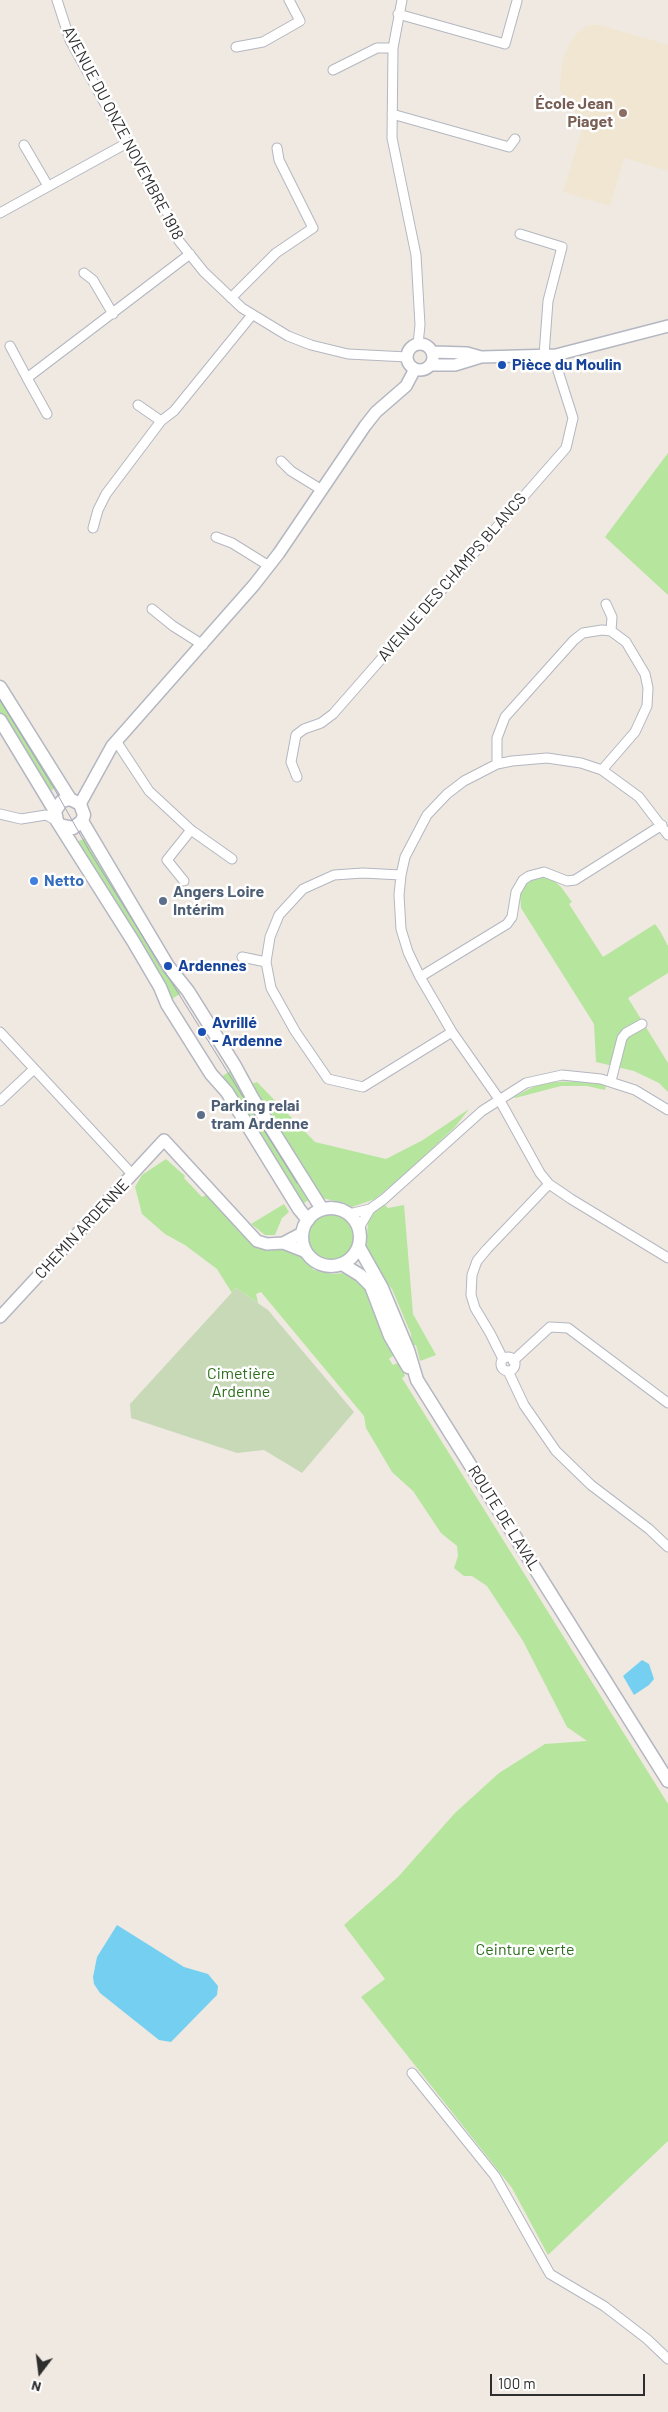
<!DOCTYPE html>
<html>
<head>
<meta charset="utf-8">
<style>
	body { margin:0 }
	#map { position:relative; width:668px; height:2412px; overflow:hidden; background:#efe9e1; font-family:Barlow,sans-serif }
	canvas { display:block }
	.north { position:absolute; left:15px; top:2347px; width:50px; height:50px; -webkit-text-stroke:4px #fff; paint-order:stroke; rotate:195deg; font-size:14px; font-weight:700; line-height:20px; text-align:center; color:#2e2e2e }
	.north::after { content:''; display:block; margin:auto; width:18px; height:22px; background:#2e2e2e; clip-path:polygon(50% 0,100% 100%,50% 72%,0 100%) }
	.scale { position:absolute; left:490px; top:2374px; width:155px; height:22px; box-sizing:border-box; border:2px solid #2e2e2e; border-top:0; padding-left:6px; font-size:15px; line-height:18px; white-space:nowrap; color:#2e2e2e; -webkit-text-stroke:4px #fff; paint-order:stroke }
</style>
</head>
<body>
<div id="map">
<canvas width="668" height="2412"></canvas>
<div class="north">N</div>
<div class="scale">100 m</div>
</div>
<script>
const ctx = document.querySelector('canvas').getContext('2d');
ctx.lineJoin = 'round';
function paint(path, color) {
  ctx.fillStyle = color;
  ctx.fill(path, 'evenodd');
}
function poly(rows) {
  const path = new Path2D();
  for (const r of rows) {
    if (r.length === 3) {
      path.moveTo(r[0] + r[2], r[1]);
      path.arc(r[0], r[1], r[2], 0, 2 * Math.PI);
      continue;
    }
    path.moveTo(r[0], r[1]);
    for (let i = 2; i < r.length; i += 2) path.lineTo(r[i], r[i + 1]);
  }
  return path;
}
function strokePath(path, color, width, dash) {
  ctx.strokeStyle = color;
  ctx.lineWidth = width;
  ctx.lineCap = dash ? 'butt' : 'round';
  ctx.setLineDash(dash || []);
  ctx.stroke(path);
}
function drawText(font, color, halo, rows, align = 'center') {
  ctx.font = font + ' Barlow,sans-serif';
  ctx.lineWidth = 5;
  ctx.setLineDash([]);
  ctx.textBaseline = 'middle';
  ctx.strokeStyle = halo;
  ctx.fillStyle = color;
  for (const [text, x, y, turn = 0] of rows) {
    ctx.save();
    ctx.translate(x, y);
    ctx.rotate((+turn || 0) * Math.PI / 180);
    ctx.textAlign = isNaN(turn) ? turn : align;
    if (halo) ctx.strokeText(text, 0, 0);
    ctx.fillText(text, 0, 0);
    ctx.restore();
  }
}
paint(poly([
	[590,25,599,25,668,45,668,171,624,158,610,206,563,192,586,117,571,110,560,90,562,63,568,46,576,35,584,27]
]), '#f0e6d1');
paint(poly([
	[668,453,668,595,605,537],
	[0,699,55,788,49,792,0,713],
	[85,838,181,993,172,999,75,843],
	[544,877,551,878,561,887,572,902,569,904,603,957,655,924,660,931,668,946,668,973,628,998,668,1063,668,1092,659,1083,634,1071,596,1062,594,1024,521,908,520,894,523,887,529,881],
	[230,1071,310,1199,301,1205,221,1077],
	[586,1081,606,1085,605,1090,587,1086,561,1086,515,1098,514,1097,533,1087,552,1082],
	[257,1082,315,1142,386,1159,423,1140,469,1109,455,1127,404,1175,375,1199,352,1207,344,1203,322,1198,251,1084],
	[166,1159,185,1176,184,1178,202,1197,206,1195,255,1246,264,1249,288,1249,295,1252,314,1270,332,1274,344,1273,355,1277,367,1290,394,1355,389,1359,393,1365,400,1362,405,1376,402,1378,668,1804,668,2141,548,2255,512,2188,361,1997,385,1979,344,1925,398,1877,455,1813,499,1773,545,1744,587,1741,567,1727,523,1641,487,1586,472,1576,464,1576,454,1568,458,1556,457,1546,441,1533,413,1491,392,1472,366,1428,364,1416,261,1292,256,1294,258,1303,236,1288,232,1293,217,1269,185,1245,165,1234,142,1214,135,1187,142,1175],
	[284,1204,289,1212,282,1218,275,1235,265,1235,251,1224],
	[384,1204,388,1208,404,1205,413,1314,436,1355,420,1361,416,1345,412,1346,411,1334,392,1289,383,1279,366,1249,368,1222,376,1210],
	[331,1238,24]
]), '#b6e59e');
paint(poly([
	[236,1288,268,1310,354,1412,302,1473,264,1450,237,1453,131,1418,130,1404]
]), '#c8d9b8');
paint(poly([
	[642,1660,649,1664,654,1679,649,1685,634,1695,623,1676],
	[117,1925,184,1967,208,1974,218,1986,217,1995,171,2042,159,2040,100,1993,94,1984,93,1977,97,1957]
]), '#75cff0');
const minor = poly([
	[57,0,70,40,158,200,165,207,179,241,204,272,242,308,288,336,311,345,348,354,407,357],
	[402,0,393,48,392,138,416,255,420,325,418,344],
	[398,14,505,44,517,1],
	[236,47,263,42,300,21,289,0],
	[333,70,377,48,393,48],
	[392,114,509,147,515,139],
	[24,145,48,186],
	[0,213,127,143],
	[520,234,562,247,548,301,544,355],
	[84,273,93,280,113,314],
	[231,298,276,253,313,228,279,160,277,148],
	[10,346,27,378],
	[138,405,161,421],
	[47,414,27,378,190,254],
	[281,461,291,471,322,490],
	[93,528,98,510,106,494,161,421,174,411,252,315],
	[216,537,232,543,269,566],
	[606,604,612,617,611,631],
	[152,609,173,626,203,645],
	[116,741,149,791,191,830,167,860,184,881],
	[497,764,497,738,505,717,574,640,583,633,602,630,611,631,626,642,645,674,648,688,647,706,635,732,602,770],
	[297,777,291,762,296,735,304,729,321,723,333,714,566,448,573,418,558,371,556,355],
	[0,814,21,819,46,815,57,821],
	[191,830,232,859],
	[668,835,639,797,602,770,581,763,547,758,512,761,497,764,464,781,447,794,427,815,405,857,401,875,399,895,401,929,408,952,420,977,452,1032,499,1099,540,1173,549,1184,571,1199,668,1258],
	[401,875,363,873,334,875,303,889,279,915,270,937,266,962,271,988,295,1031,328,1079,363,1087,452,1032],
	[242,957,266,962],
	[420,977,507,924,512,917,516,892,523,880,529,876,544,872,567,881,575,880,662,825],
	[0,1032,132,1174],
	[611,1081,622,1038,626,1033,642,1024],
	[0,1101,34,1069],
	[349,1214,370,1209,384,1199,482,1111,526,1083,562,1075,601,1079,635,1090,668,1110],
	[359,1228,370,1209],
	[508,1364,7],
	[503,1359,490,1333,475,1308,471,1295,472,1275,477,1261,487,1249,549,1184],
	[513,1361,550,1327,568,1328,668,1403],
	[508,1371,524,1405,556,1451,591,1485,649,1529,668,1547],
	[412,2073,495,2176,550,2274,604,2306,647,2339,668,2359]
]);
const tertiary = poly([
	[420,357,13],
	[433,352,467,353,481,357,556,355,668,326],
	[430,365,455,365,481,357],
	[80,804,112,746,254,585,279,553,365,426,376,412,406,386,415,369],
	[283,1243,306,1252],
	[0,1317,164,1140,257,1241,267,1244,283,1243,302,1233]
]);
const secondary = poly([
	[0,687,70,799],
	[0,720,55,811],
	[82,821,168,966,188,991,235,1066,253,1099,322,1209],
	[60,825,73,828,82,821,84,815,80,804,70,799,62,801,55,811,57,821,133,941,160,987,167,1004,211,1074,227,1092,299,1209,308,1220],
	[331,1237,29],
	[359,1247,382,1288,408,1350,417,1380,668,1781],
	[342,1264,360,1275,371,1286,390,1336,408,1367]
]);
strokePath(minor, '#b4b7c1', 11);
strokePath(tertiary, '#b4b7c1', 14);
strokePath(secondary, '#b4b7c1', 15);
strokePath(minor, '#fff', 9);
strokePath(tertiary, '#fff', 11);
strokePath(secondary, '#fff', 12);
strokePath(poly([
	[0,700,55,790,90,852,297,1183]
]), '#a3a6b8', 1);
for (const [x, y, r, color] of [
	[623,113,5,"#8d6e63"],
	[502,365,5,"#1a4fb4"],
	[34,881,5,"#3f7fe0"],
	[163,901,5,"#5c6f8a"],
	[168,966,5,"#1a4fb4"],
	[202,1032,5,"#1a4fb4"],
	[201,1115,5,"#5c6f8a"]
]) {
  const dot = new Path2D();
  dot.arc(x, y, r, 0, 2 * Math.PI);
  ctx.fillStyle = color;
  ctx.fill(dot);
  strokePath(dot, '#fff', 2);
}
drawText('bold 16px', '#785e54', '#fff', [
	["École Jean",613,104],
	["Piaget",613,122]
], 'right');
drawText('16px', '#2e2e2e', '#fff', [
	["AVENUE DU ONZE NOVEMBRE 1918",123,133,62],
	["AVENUE DES CHAMPS BLANCS",452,577,-49],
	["CHEMIN ARDENNE",82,1229,-47],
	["ROUTE DE LAVAL",504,1518,58]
]);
drawText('bold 16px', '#164399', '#fff', [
	["Pièce du Moulin",512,365],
	["Ardennes",178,966],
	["Avrillé",212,1023],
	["- Ardenne",212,1041]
], 'left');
drawText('bold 16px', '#366cbe', '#fff', [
	["Netto",44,881]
], 'left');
drawText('bold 16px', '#4e5e75', '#fff', [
	["Angers Loire",173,892],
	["Intérim",173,910],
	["Parking relai",211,1106],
	["tram Ardenne",211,1124]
], 'left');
drawText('16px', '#2c6e1b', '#fff', [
	["Cimetière",241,1374],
	["Ardenne",241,1392],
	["Ceinture verte",525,1950]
]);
</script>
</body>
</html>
